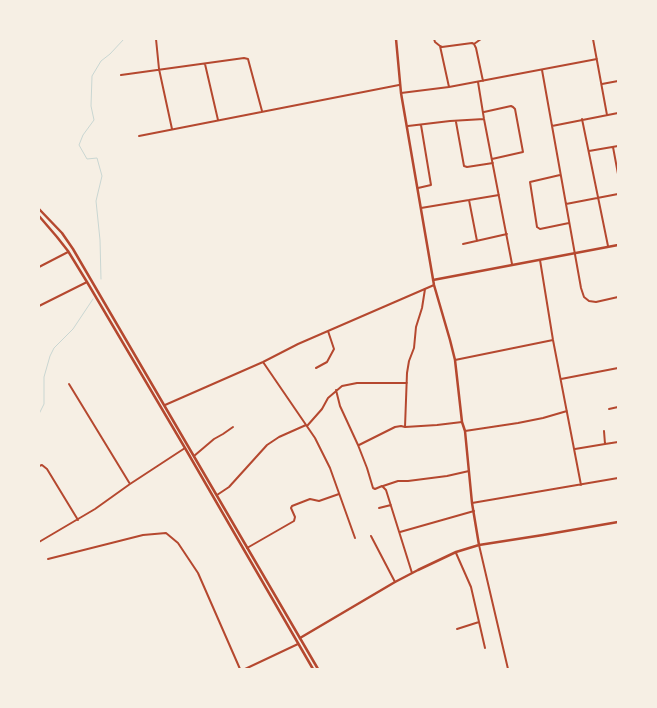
<!DOCTYPE html>
<html>
<head>
<meta charset="utf-8">
<style>
	body { margin:0 }
	#map { position:relative; width:657px; height:708px; overflow:hidden; background:#f6efe4; font-family:"Exo 2",sans-serif }
	canvas { display:block }
	.frame { position:absolute; inset:0; border:40px solid #f6efe4; pointer-events:none }
</style>
</head>
<body>
<div id="map">
<canvas width="657" height="708"></canvas>
<div class="frame"></div>
</div>
<script>
const ctx = document.querySelector('canvas').getContext('2d');
ctx.lineJoin = 'round';
function poly(rows) {
  const path = new Path2D();
  for (const r of rows) {
    path.moveTo(r[0], r[1]);
    for (let i = 2; i < r.length; i += 2) path.lineTo(r[i], r[i + 1]);
  }
  return path;
}
function strokePath(path, color, width, dash) {
  ctx.strokeStyle = color;
  ctx.lineWidth = width;
  ctx.lineCap = dash ? 'butt' : 'round';
  ctx.setLineDash(dash || []);
  ctx.stroke(path);
}
strokePath(poly([
	[101,279,100,240,96,201,102,176,97,158,87,159,79,145,83,135,94,120,91,106,92,76,101,61,110,54,124,39],
	[39,414,44,404,44,377,50,356,54,348,73,329,93,299]
]), '#c9d6d2', 1);
strokePath(poly([
	[156,39,159,69,172,129],
	[434,39,435,42,440,46,449,87],
	[593,39,607,115],
	[474,44,481,39],
	[440,46,442,47,472,43,474,44,476,48,483,81],
	[205,64,218,120],
	[542,70,581,288,584,297,589,301,596,302,618,297],
	[121,75,244,58,248,59,262,111],
	[478,82,484,119,512,264],
	[602,84,618,81],
	[401,93,449,87,597,59],
	[484,112,511,106,513,107,515,109,523,152,492,159],
	[582,119,608,246],
	[456,122,464,166,467,167,493,163],
	[408,126,450,121,484,119],
	[552,126,618,113],
	[139,136,399,85],
	[613,147,618,174],
	[589,151,618,146],
	[560,175,530,182,537,227,540,229,569,223],
	[418,188,431,185,421,125],
	[469,200,477,241],
	[566,204,618,194],
	[421,208,499,195],
	[463,244,507,234],
	[540,260,553,340,581,485],
	[39,267,68,252],
	[39,306,87,282],
	[455,360,553,340],
	[263,362,315,438,330,468,355,538],
	[316,368,327,362,334,349,328,331],
	[561,379,618,368],
	[69,384,130,484],
	[336,390,340,406,358,445,367,468,373,488,375,489,382,486,386,490,412,573],
	[165,405,263,362,298,344,434,285],
	[609,409,618,407],
	[307,426,322,409,328,398,342,386,357,383,407,383],
	[405,427,407,373,409,361,414,348,416,327,422,308,425,289],
	[465,431,518,423,543,418,567,411],
	[605,444,618,442],
	[359,445,395,427,401,426,405,427,437,425,462,422],
	[575,449,605,444,604,431],
	[194,456,214,439,223,434,233,427],
	[39,466,42,465,47,469,78,520],
	[383,486,398,481,408,481,447,476,469,471],
	[217,495,229,487,267,445,279,437,306,425],
	[472,503,618,478],
	[379,508,391,505],
	[400,532,474,511],
	[371,536,395,582],
	[39,542,95,509,130,484,185,448],
	[479,545,508,669],
	[247,548,294,521,295,517,291,508,292,506,310,499,319,501,339,494],
	[456,553,471,587,485,648],
	[48,559,143,535,166,533,178,543,198,573,240,669],
	[457,629,479,622],
	[245,669,298,644]
]), '#b5482f', 2);
strokePath(poly([
	[396,39,401,93,434,285,450,340,455,360,462,422,465,431,472,503,479,545],
	[433,280,618,245],
	[300,638,395,582,418,570,456,552,479,545,543,535,618,522]
]), '#b5482f', 2.5);
strokePath(poly([
	[39,209,62,233,73,249,318,669],
	[39,216,57,237,68,251,87,282,185,448,313,669]
]), '#b5482f', 2.5);
</script>
</body>
</html>
